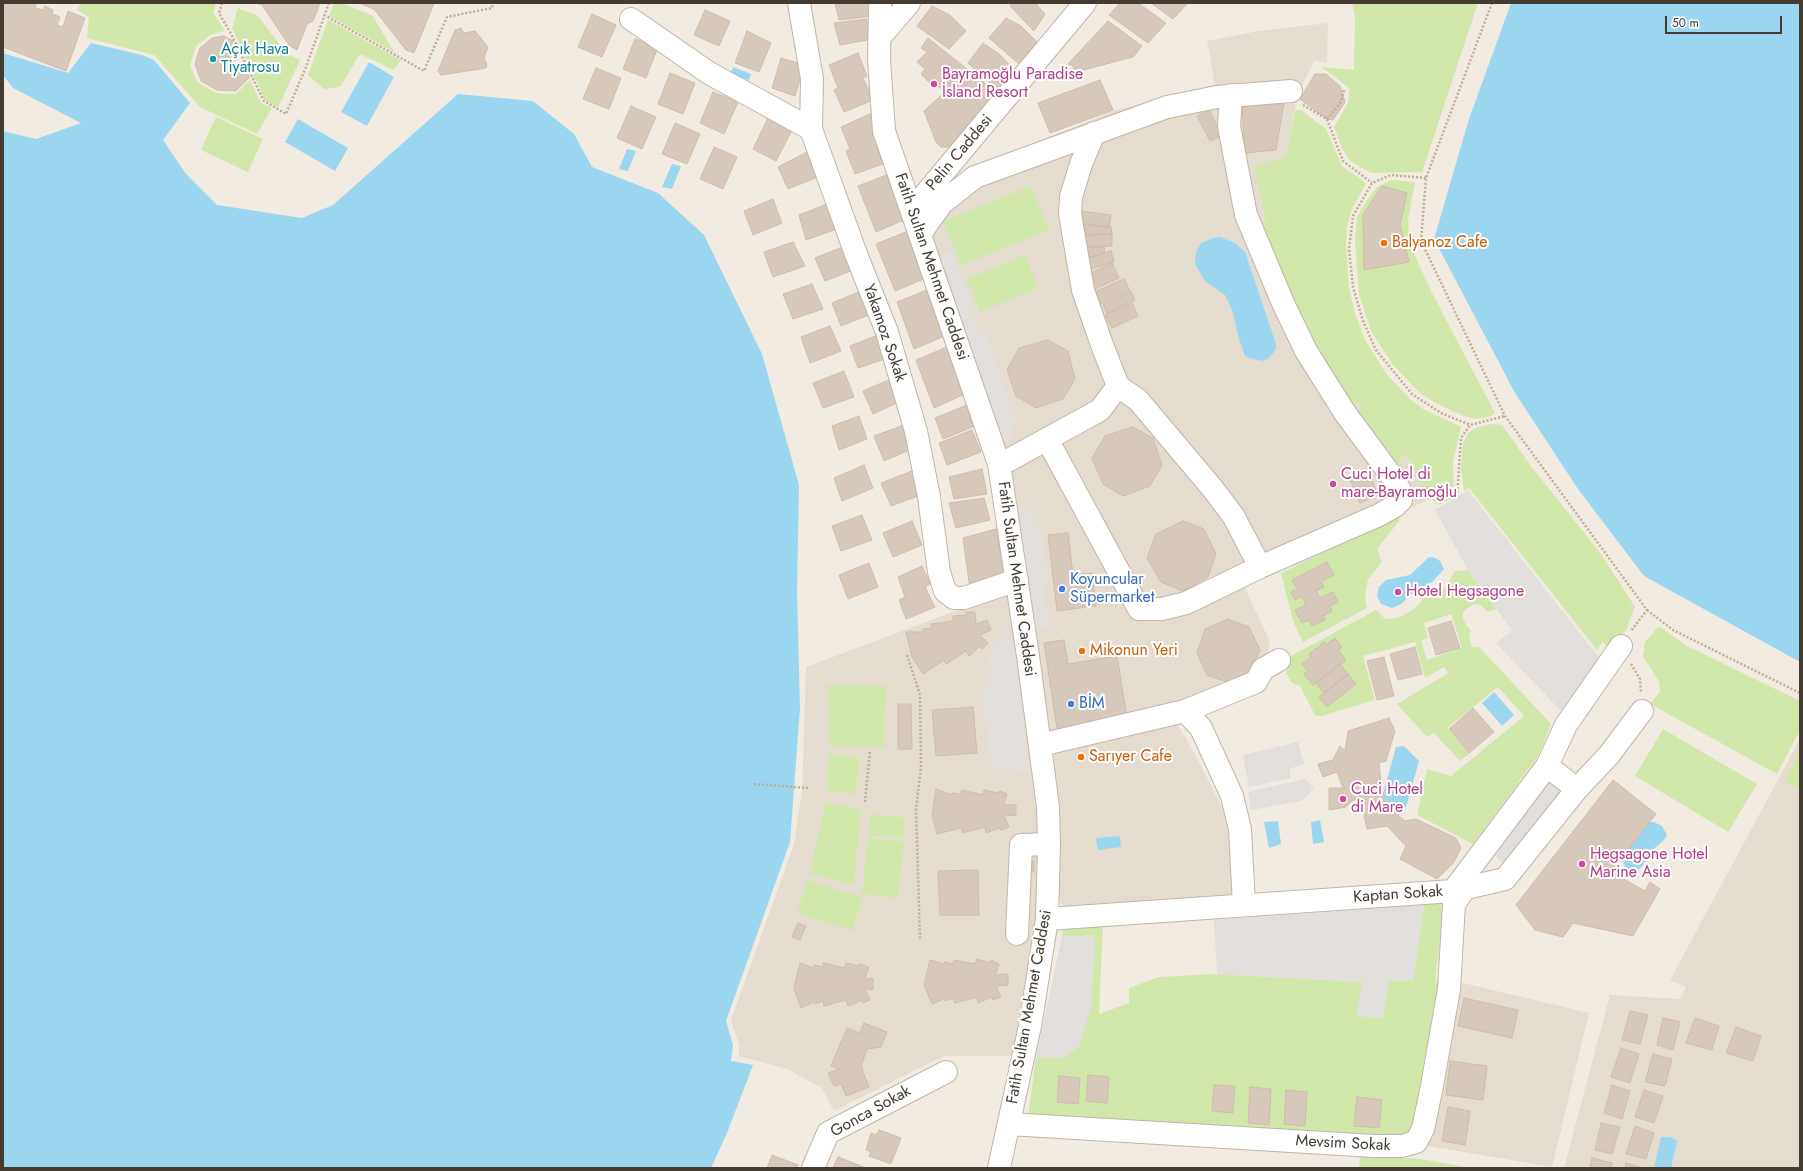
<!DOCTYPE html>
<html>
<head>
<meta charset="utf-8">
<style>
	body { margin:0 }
	#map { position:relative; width:1803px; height:1171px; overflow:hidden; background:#f1ebe2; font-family:Jost,sans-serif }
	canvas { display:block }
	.frame { position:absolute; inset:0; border:4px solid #433b32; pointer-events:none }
	.scale { position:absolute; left:1665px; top:16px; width:117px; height:18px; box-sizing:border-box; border:2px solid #433b32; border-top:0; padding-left:5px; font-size:12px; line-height:14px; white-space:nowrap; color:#433b32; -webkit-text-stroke:3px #fff; paint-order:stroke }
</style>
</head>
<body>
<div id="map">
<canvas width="1803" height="1171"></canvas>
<div class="frame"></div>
<div class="scale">50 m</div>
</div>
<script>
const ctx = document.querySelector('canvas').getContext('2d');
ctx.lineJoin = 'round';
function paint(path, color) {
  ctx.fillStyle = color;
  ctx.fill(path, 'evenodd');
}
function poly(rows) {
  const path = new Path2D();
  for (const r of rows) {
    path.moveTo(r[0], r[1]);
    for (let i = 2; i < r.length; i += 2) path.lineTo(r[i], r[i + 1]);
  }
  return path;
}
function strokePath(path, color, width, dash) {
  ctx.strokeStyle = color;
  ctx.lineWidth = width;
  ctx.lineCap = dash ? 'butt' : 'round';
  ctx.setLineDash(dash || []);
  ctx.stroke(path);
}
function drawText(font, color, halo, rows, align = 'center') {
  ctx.font = font + ' Jost,sans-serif';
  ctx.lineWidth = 4;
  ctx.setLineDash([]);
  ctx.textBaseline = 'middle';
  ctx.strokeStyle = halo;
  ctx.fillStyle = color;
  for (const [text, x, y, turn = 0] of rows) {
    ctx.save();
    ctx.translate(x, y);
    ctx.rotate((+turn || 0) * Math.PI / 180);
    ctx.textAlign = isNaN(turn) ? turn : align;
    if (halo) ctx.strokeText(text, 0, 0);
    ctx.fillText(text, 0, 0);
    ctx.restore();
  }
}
paint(poly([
	[1328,23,1327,63,1314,61,1297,96,1286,157,1266,221,1258,224,1348,407,1359,402,1395,473,1403,455,1409,459,1427,500,1244,586,1270,642,1262,677,1170,710,1050,736,1034,632,922,221,948,183,975,167,1116,110,1215,85,1207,41,1259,31],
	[1014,589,1042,826,1038,920,1020,1010,1014,1056,944,1056,834,1111,822,1088,787,1069,739,1056,739,1045,731,1020,794,844,802,791,806,667],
	[1171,724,1178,725,1203,769,1229,822,1236,892,1229,898,1071,911,1060,902,1053,755,1061,747],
	[1800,739,1800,1168,1564,1168,1610,995,1680,999,1686,987,1670,980],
	[1459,982,1589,1013,1552,1167,1428,1146]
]), '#e5dcd0');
paint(poly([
	[81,3,216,3,213,13,225,31,212,34,196,46,190,66,197,82,216,93,236,94,250,80,261,103,272,108,257,134,200,107,154,55,87,38,89,17,77,10],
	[334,3,341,3,373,16,394,52,329,16],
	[1352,3,1478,3,1422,172,1371,173,1350,161,1342,148,1334,127,1348,103,1350,89,1322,67,1354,70,1355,16],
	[238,8,258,16,286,53,300,60,278,108,265,100,232,28],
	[328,20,401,60,394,70,360,54,340,87,324,89,308,75],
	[1295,110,1301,110,1326,129,1342,166,1366,183,1352,209,1347,227,1346,243,1349,288,1355,313,1365,340,1387,375,1410,399,1423,409,1461,427,1453,462,1454,497,1439,505,1431,499,1427,500,1409,459,1403,455,1394,474,1357,419,1362,410,1359,402,1347,408,1317,362,1258,224,1266,221,1254,167,1286,156],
	[216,117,263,139,248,172,201,150],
	[1391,180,1415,182,1408,220,1409,243,1431,291,1495,413,1489,417,1477,419,1464,416,1438,404,1422,395,1393,365,1371,331,1359,294,1355,240,1357,217,1367,200,1377,187],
	[1031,186,1049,230,961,265,943,221],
	[1025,255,1038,288,980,312,967,279],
	[1491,424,1502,425,1531,466,1601,554,1635,607,1626,630,1609,650,1603,642,1597,650,1469,488,1464,491,1461,470,1463,443,1468,433,1477,427],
	[1398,517,1400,520,1377,549,1382,562,1368,579,1365,597,1367,608,1303,642,1293,621,1281,573],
	[1468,570,1496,609,1487,612,1482,606,1477,604,1472,605,1463,612,1463,618,1466,625,1471,630,1469,636,1472,647,1478,647,1483,651,1551,724,1538,756,1473,844,1417,815,1427,769,1451,776,1524,716,1498,687,1447,728,1469,754,1460,761,1434,733,1427,737,1397,704,1448,673,1444,667,1425,678,1415,642,1363,656,1375,700,1321,716,1315,715,1300,686,1292,683,1286,672,1291,656,1376,610,1384,618,1390,619,1402,616,1415,608,1423,599,1445,588,1455,571],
	[1451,614,1462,648,1427,660,1421,640,1428,638,1424,623],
	[1659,626,1687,646,1800,701,1800,730,1777,774,1650,704,1660,692,1659,682,1643,656,1645,642],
	[828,685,886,686,884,747,829,745],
	[1663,729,1757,784,1728,832,1635,776],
	[1800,749,1800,789,1785,783],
	[829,755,859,757,856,794,827,791],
	[825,803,861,810,854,885,810,874],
	[870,814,905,818,903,838,868,835],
	[868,838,904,842,898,898,862,894],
	[808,880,863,898,852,931,797,913],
	[1444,902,1435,983,1444,985,1416,1126,1407,1136,1393,1141,1028,1117,1036,1057,1065,1058,1095,935,1062,937,1063,929,1103,925,1099,1014,1129,1003,1129,988,1159,977,1217,974,1364,982,1382,1019,1389,980,1413,980,1424,905],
	[1360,1154,1420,1159,1471,1168,1359,1168]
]), '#d1e7a9');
paint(poly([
	[951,250,970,299,968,308,977,330,985,333,1016,419,1009,442,999,446,937,256],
	[1468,490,1599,658,1564,714,1496,643,1512,630,1468,570,1435,510],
	[1024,505,1035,519,1042,535,1048,585,1043,588,1049,627,1034,632,1015,508],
	[1009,628,1017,671,1030,775,991,766,982,689,991,682,989,652],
	[1298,742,1304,764,1289,769,1291,778,1249,787,1243,755],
	[1549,773,1569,790,1509,868,1491,852],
	[1306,779,1314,789,1301,801,1251,810,1248,792],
	[1424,905,1413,981,1389,981,1382,1019,1356,1016,1363,982,1217,974,1214,920],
	[1095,935,1092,1002,1080,1045,1065,1058,1036,1057,1062,937]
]), '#e1dedb');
paint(poly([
	[1511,3,1800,3,1800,662,1644,576,1578,489,1515,393,1434,239,1469,119],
	[91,43,142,55,154,60,190,103,163,140,186,174,217,205,302,218,333,205,458,94,533,101,574,134,592,167,658,193,704,235,762,354,799,485,797,591,800,708,790,842,726,1021,733,1045,731,1061,753,1065,727,1133,711,1168,3,1168,3,131,36,139,81,123,13,88,3,75,3,53,68,73],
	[369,62,394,77,367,126,341,112],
	[733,67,751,74,749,80,730,74],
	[298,119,348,148,335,171,285,142],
	[627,149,636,151,628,171,619,169],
	[672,164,681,166,672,189,662,187],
	[1220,237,1235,243,1245,252,1276,344,1276,349,1269,358,1262,361,1250,358,1245,356,1239,339,1232,310,1225,295,1205,281,1195,264,1196,252,1201,243,1213,238],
	[1429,557,1435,558,1440,561,1444,569,1432,582,1409,596,1401,604,1392,608,1381,604,1377,596,1379,587,1386,580,1410,575],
	[1494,692,1514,715,1502,726,1482,703],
	[1404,746,1419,761,1406,807,1397,810,1387,806,1384,791,1396,747],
	[1320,820,1324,842,1313,844,1311,822],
	[1278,821,1281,844,1269,848,1264,822],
	[1647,822,1654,822,1662,826,1667,835,1664,840,1650,852,1642,867,1638,870,1632,870,1626,868,1623,862,1623,856],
	[1120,836,1121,847,1098,850,1096,838],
	[1661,1137,1670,1137,1677,1141,1671,1168,1654,1168]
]), '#9bd6f1');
const building = poly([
	[3,3,37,3,35,8,43,10,45,6,53,10,52,14,60,17,57,25,63,27,68,11,85,18,66,71,3,47,3,3],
	[256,3,320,3,313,21,307,24,297,50,289,45,262,5,256,3],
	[359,3,434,3,414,53,406,50,374,9,359,3],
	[835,3,868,3,872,16,839,20,835,3],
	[1012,3,1035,3,1045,14,1034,31,1010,6,1012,3],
	[1120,3,1138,3,1166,23,1148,43,1109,15,1120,3],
	[1151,3,1188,3,1173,19,1151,3],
	[932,6,950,15,966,31,949,49,917,26,932,6],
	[705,10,730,21,719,46,694,35,705,10],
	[592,14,616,25,602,57,578,47,592,14],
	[1006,18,1021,26,1037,42,1019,64,989,38,1006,18],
	[866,19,873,39,840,45,834,23,866,19],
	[1108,21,1142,46,1133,57,1072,73,1074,68,1072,65,1068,64,1108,21],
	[461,28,464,33,475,31,488,47,484,58,487,64,486,68,441,75,438,71,455,30,461,28],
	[747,31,771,43,759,72,735,63,747,31],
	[224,36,233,41,228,54,234,65,242,66,247,70,249,78,236,91,217,90,201,81,195,64,200,48,212,38,224,36],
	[928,38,996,92,949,147,941,147,936,142,924,111,946,91,934,84,933,86,921,74,925,69,917,62,927,52,921,48,928,38],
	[635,39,658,47,646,78,623,69,635,39],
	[983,43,999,54,1015,70,998,90,968,63,983,43],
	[858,53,867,76,863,78,873,100,844,112,834,90,838,88,829,65,858,53],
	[781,58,804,65,795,96,772,88,781,58],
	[596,68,621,78,609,109,583,99,596,68],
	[670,73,695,83,683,114,658,104,670,73],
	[1315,74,1326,74,1340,86,1345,102,1333,120,1327,119,1300,99,1315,74],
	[1100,80,1113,110,1050,133,1038,103,1100,80],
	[713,92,738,102,724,134,700,123,713,92],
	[1284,102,1276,150,1245,153,1242,106,1284,102],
	[631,106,656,117,642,149,617,138,631,106],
	[1209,110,1222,136,1210,141,1197,116,1209,110],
	[870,114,881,139,885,163,855,174,846,151,850,149,841,127,870,114],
	[768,118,792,130,776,161,753,149,768,118],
	[675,123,700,134,687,164,662,154,675,123],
	[714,147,737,157,723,189,700,179,714,147],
	[807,152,818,177,788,189,778,167,807,152],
	[889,174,908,218,876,232,858,186,889,174],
	[1382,186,1407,193,1400,225,1409,262,1364,270,1363,215,1382,186],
	[773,199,782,223,753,235,744,211,773,199],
	[827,204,837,229,806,240,799,215,827,204],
	[1081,211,1111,215,1109,228,1079,223,1081,211],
	[1084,224,1111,227,1112,234,1084,235,1084,224],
	[908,231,926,278,895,291,876,244,908,231],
	[1112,234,1112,246,1082,247,1081,235,1112,234],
	[793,242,805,266,773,277,764,252,793,242],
	[843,247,853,270,825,281,815,258,843,247],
	[1083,247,1104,247,1105,253,1086,259,1083,247],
	[1111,251,1114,262,1087,270,1084,259,1111,251],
	[1112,263,1119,278,1095,289,1088,274,1112,263],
	[1124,279,1130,291,1100,304,1095,292,1124,279],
	[812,284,823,309,793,319,783,294,812,284],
	[927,290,945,336,914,349,897,302,927,290],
	[861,291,871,314,841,326,832,303,861,291],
	[1131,292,1135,300,1107,313,1103,305,1131,292],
	[1132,303,1138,316,1112,328,1105,315,1132,303],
	[830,326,841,351,810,363,801,337,830,326],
	[878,335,888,358,858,368,850,346,878,335],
	[1048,340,1068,351,1075,379,1063,399,1036,408,1016,396,1007,370,1019,348,1048,340],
	[947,347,965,394,934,408,916,360,947,347],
	[844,371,854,397,823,408,813,383,844,371],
	[891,379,901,401,873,414,863,391,891,379],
	[967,405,975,426,943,439,935,418,967,405],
	[859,416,867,439,839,450,832,426,859,416],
	[904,425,914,448,884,461,874,436,904,425],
	[1133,427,1153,438,1162,465,1150,486,1123,496,1103,484,1092,458,1105,436,1133,427],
	[972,430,981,452,947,465,939,443,972,430],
	[864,465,873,488,842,501,834,478,864,465],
	[982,469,987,494,954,499,949,477,982,469],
	[1367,469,1378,495,1360,503,1349,477,1367,469],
	[912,471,921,495,891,506,881,483,912,471],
	[984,498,990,520,956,528,949,503,984,498],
	[862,515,872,540,841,551,832,526,862,515],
	[912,521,922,545,893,557,883,533,912,521],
	[1183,521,1204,529,1216,554,1208,577,1183,591,1161,582,1147,558,1156,534,1183,521],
	[996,529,1005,578,970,589,963,538,996,529],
	[1068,533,1073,575,1092,573,1096,606,1057,611,1048,535,1068,533],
	[1327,562,1334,575,1321,581,1324,587,1316,591,1320,598,1333,592,1338,602,1330,606,1332,611,1323,616,1325,620,1312,626,1309,620,1302,623,1295,610,1306,605,1302,596,1295,600,1291,592,1297,589,1292,580,1327,562],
	[869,563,878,587,848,599,839,575,869,563],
	[922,566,930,584,925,587,935,607,906,619,899,600,905,597,898,577,922,566],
	[966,612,975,612,976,624,987,620,991,630,980,635,988,643,982,649,980,646,969,656,966,651,946,664,944,660,923,674,912,657,906,632,923,632,923,629,932,628,931,624,953,621,953,616,966,615,966,612],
	[1228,619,1249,627,1260,650,1250,672,1230,683,1207,675,1197,653,1205,629,1228,619],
	[1451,621,1460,648,1436,655,1428,628,1451,621],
	[1335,638,1342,647,1338,650,1346,660,1313,685,1304,674,1308,671,1302,664,1311,657,1309,654,1324,642,1326,645,1335,638],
	[1064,640,1068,664,1117,656,1127,718,1057,729,1044,643,1064,640],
	[1415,647,1422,674,1398,680,1390,654,1415,647],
	[1384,657,1394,696,1377,700,1367,661,1384,657],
	[1340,664,1348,674,1324,693,1316,683,1340,664],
	[1348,674,1356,684,1327,707,1319,697,1348,674],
	[898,704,911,704,912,749,898,749,898,704],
	[973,707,977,753,936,756,932,710,973,707],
	[1473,708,1494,732,1469,753,1449,729,1473,708],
	[1389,718,1395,731,1386,761,1379,763,1381,784,1387,806,1405,821,1416,819,1456,838,1461,848,1454,862,1437,879,1400,859,1406,846,1387,826,1367,829,1360,797,1352,801,1346,807,1329,810,1329,788,1343,788,1337,772,1323,777,1318,764,1333,760,1340,746,1345,751,1348,731,1389,718],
	[1613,780,1656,814,1611,872,1645,891,1650,882,1660,889,1633,936,1573,923,1563,937,1535,930,1516,905,1613,780],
	[936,789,952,795,952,793,961,794,962,790,983,795,984,790,998,793,999,791,1007,794,1003,805,1016,805,1016,815,1004,816,1009,827,1001,830,1000,828,986,833,985,827,963,833,961,828,937,834,932,815,936,789],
	[1034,861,1034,872,1023,872,1023,862,1034,861],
	[978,870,979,915,940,915,938,871,978,870],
	[798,923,806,926,800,940,792,937,798,923],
	[977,959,990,963,991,960,999,964,995,975,1008,974,1008,985,996,986,1001,997,993,1000,992,997,978,1003,977,997,955,1003,953,998,945,1001,944,999,932,1004,924,985,930,960,943,964,945,962,953,964,954,960,975,964,977,959],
	[800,963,813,968,814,965,823,967,823,963,845,968,846,963,859,966,860,964,869,967,865,978,873,979,873,989,865,990,870,1000,863,1003,862,1000,848,1006,846,1000,824,1006,823,1001,815,1004,814,1002,801,1008,794,988,800,963],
	[1464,998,1518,1010,1512,1038,1458,1026,1464,998],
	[1630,1011,1648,1015,1640,1044,1622,1040,1630,1011],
	[1663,1018,1680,1022,1673,1050,1657,1045,1663,1018],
	[1695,1018,1719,1026,1712,1050,1686,1043,1695,1018],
	[864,1023,887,1032,881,1047,867,1049,861,1066,869,1087,846,1096,841,1084,834,1086,828,1073,839,1069,831,1066,847,1028,860,1033,864,1023],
	[1736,1027,1761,1036,1753,1061,1726,1053,1736,1027],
	[1621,1048,1639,1054,1630,1083,1611,1077,1621,1048],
	[1653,1054,1672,1059,1665,1086,1645,1082,1653,1054],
	[1450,1061,1487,1066,1483,1100,1446,1095,1450,1061],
	[1088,1075,1109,1077,1107,1103,1086,1101,1088,1075],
	[1059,1076,1080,1078,1078,1104,1057,1102,1059,1076],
	[1214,1085,1235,1086,1233,1113,1212,1111,1214,1085],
	[1612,1085,1630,1091,1622,1119,1604,1113,1612,1085],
	[1250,1087,1271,1089,1269,1125,1248,1123,1250,1087],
	[1286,1090,1307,1092,1305,1126,1284,1124,1286,1090],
	[1644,1090,1663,1096,1654,1123,1635,1117,1644,1090],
	[1357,1097,1382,1100,1379,1128,1354,1126,1357,1097],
	[1448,1107,1470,1111,1465,1145,1442,1141,1448,1107],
	[1601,1123,1620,1127,1612,1154,1595,1150,1601,1123],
	[1635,1126,1654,1133,1646,1159,1626,1154,1635,1126],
	[879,1130,901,1138,891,1164,869,1156,871,1152,866,1150,871,1133,876,1135,879,1130],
	[772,1155,798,1165,797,1168,767,1168,772,1155],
	[838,1157,866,1168,833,1168,838,1157],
	[1592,1158,1612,1163,1611,1168,1590,1168,1592,1158],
	[1626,1163,1642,1168,1625,1168,1626,1163]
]);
paint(building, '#d6c8ba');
strokePath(building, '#cebcaa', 1);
const minor = poly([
	[799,3,812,79,811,129,856,254,887,332,916,431,929,497,939,572,945,591,954,598,964,598,1017,580],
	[880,3,879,59,884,131,999,464,1028,656,1048,807,1049,844,1047,919,1030,1026,999,1168],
	[631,19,709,73,811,129],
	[880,37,909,3],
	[1094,133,1081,164,1071,197,1070,214,1083,290,1102,345,1118,386,1138,400,1213,489,1234,517,1260,567],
	[912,210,1085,3],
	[920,234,942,203,975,177,1167,107,1217,97,1291,91],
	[1047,439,1139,609,1162,609,1186,603,1260,567,1379,515,1395,506,1401,500,1400,491,1396,482,1345,413,1306,351,1283,303,1246,215,1229,126,1231,95],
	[999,464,1009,460,1100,410,1118,386],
	[1185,711,1201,728,1232,796,1240,829,1244,905],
	[1040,745,1185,711,1256,682,1263,669,1279,660],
	[1547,766,1577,789],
	[1453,891,1547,766,1566,725,1621,646],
	[1047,919,1453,891,1505,879,1577,789,1609,755,1642,711],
	[1017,934,1021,845,1049,844],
	[1009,1124,1374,1146,1402,1146,1416,1142,1423,1129,1432,1086,1449,989,1454,904,1465,888],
	[813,1168,828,1133,946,1072]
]);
strokePath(minor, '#c0b5a7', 24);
strokePath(poly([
	[222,3,219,13,230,32,264,101,286,114,306,67,329,3],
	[1492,3,1426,178,1421,241,1505,416,1647,610,1631,631],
	[324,15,424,71,447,17,492,8,493,3],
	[1303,105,1327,119,1343,161,1372,183],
	[1327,119,1341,102,1344,90],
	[1426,178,1391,175,1372,183,1353,216,1349,249,1353,287,1363,321,1376,350,1412,394,1441,413,1470,425],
	[1457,497,1461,438,1470,425,1505,416],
	[1647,610,1673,630,1800,693],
	[907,655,920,695,921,767,916,809,920,939],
	[1631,664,1640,679,1641,693],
	[754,784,808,788],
	[865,802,870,751]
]), '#bfac95', 2.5, [2, 2]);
strokePath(minor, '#fff', 22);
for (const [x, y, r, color] of [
	[213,59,4,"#0f9aa8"],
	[934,84,4,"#d1479c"],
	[1384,243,4,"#e8710a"],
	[1333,484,4,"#d1479c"],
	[1062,589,4,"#3f7fe0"],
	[1398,592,4,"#d1479c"],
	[1082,651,4,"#e8710a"],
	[1071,704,4,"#3f7fe0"],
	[1081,757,4,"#e8710a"],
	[1343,799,4,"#d1479c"],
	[1582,864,4,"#d1479c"]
]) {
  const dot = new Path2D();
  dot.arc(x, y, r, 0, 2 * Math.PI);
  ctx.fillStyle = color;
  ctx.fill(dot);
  strokePath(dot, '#fff', 1.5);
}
drawText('16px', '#0d838f', '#fff', [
	["Açık Hava",221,50],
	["Tiyatrosu",221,68]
], 'left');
drawText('16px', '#b23c85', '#fff', [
	["Bayramoğlu Paradise",942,75],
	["İsland Resort",942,93],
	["Cuci Hotel di",1341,475],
	["mare-Bayramoğlu",1341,493],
	["Hotel Hegsagone",1406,592],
	["Cuci Hotel",1351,790],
	["di Mare",1351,808],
	["Hegsagone Hotel",1590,855],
	["Marine Asia",1590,873]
], 'left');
drawText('16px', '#433b32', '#fff', [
	["Pelin Caddesi",960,153,-50],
	["Fatih Sultan Mehmet Caddesi",931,267,71],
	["Yakamoz Sokak",884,333,71],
	["Fatih Sultan Mehmet Caddesi",1016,579,82],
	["Kaptan Sokak",1398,895,-4],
	["Fatih Sultan Mehmet Caddesi",1030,1007,-80],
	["Gonca Sokak",871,1112,-29],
	["Mevsim Sokak",1343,1144,3]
]);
drawText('16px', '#c56008', '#fff', [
	["Balyanoz Cafe",1392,243],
	["Mikonun Yeri",1090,651],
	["Sarıyer Cafe",1089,757]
], 'left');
drawText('16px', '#366cbe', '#fff', [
	["Koyuncular",1070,580],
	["Süpermarket",1070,598],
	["BİM",1079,704]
], 'left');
</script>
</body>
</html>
